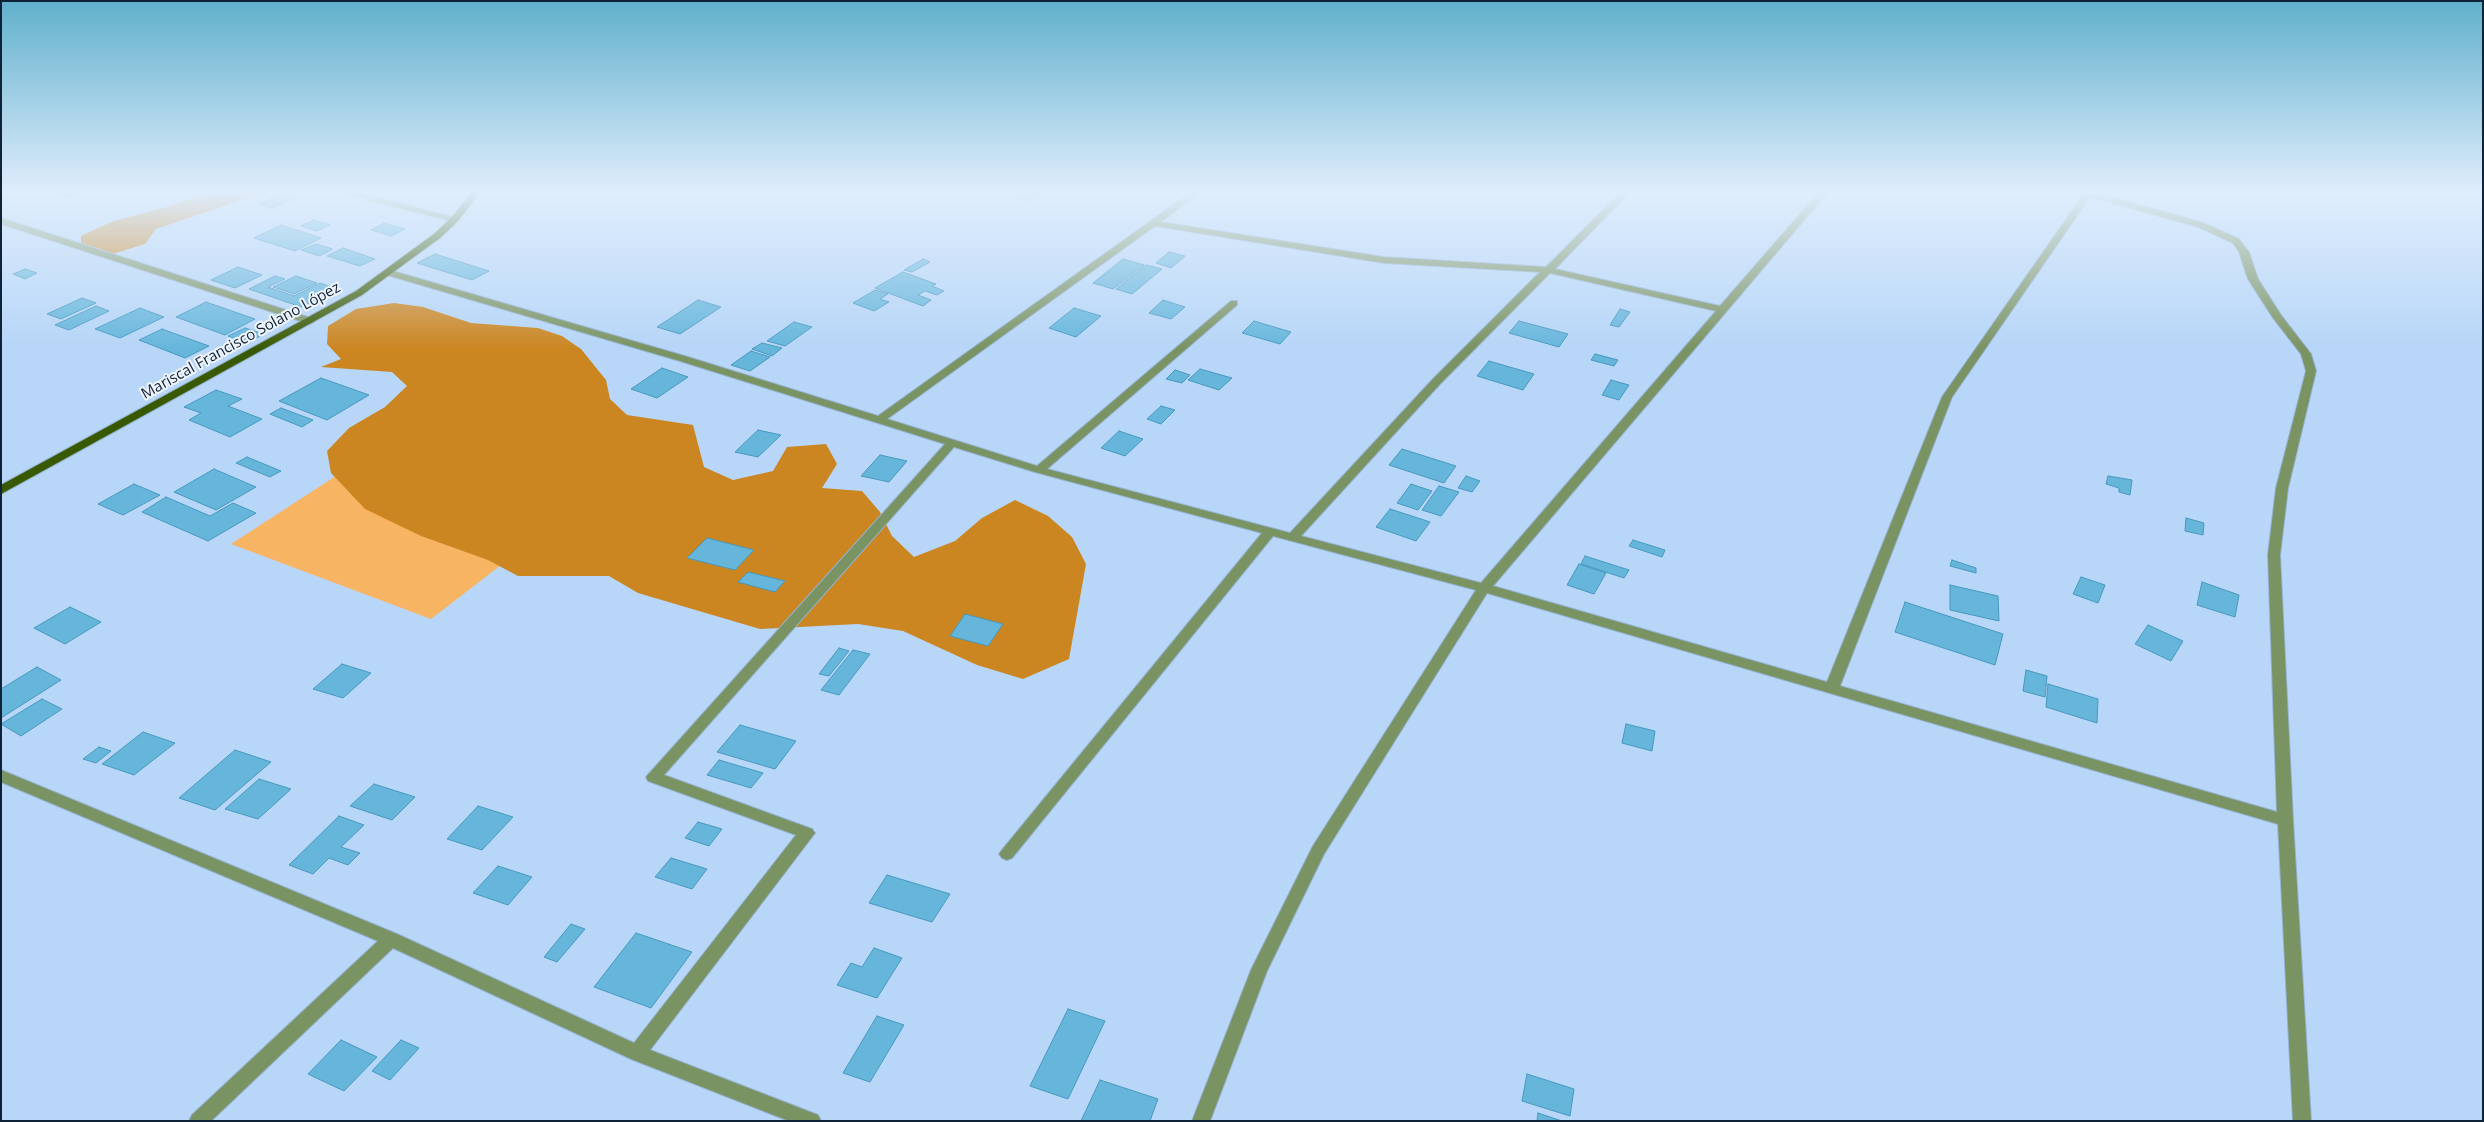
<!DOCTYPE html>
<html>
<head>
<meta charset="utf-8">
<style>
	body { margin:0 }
	#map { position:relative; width:2484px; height:1122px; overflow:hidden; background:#b7d6f8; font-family:"Open Sans",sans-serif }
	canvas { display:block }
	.frame { position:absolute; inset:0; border:2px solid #0e2337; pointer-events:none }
</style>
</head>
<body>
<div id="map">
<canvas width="2484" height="1122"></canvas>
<div class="frame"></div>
</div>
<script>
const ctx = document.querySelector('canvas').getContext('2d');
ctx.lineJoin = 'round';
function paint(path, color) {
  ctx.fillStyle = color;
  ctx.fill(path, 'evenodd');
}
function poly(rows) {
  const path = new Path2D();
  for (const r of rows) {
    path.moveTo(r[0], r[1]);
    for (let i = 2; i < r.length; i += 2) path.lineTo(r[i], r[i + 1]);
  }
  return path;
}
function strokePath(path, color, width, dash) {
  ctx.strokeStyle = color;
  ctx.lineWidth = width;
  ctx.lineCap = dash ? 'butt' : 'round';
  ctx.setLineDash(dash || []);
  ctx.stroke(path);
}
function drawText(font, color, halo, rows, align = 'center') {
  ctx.font = font + ' "Open Sans",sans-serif';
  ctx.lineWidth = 4;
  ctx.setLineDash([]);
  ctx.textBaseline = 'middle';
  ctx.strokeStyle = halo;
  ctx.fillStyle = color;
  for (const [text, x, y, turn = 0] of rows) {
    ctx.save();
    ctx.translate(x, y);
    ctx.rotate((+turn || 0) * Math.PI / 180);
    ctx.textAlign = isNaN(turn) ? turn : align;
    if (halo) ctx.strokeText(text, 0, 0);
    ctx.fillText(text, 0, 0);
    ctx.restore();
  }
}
paint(poly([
	[342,472,536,538,431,619,231,544]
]), '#f7b563');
paint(poly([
	[210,192,265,192,156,229,145,244,106,256,81,250,81,236,111,222,166,207],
	[394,303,423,307,471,323,538,328,562,336,581,349,606,380,610,399,627,415,693,425,704,467,733,480,773,471,787,447,826,444,837,464,822,488,862,491,880,512,892,536,914,557,955,541,982,518,1015,500,1048,516,1072,537,1086,564,1069,659,1023,679,977,665,903,631,858,624,760,629,638,593,609,576,518,576,488,560,421,536,365,509,331,473,327,451,349,428,385,407,407,386,392,372,321,367,341,359,327,344,328,326,356,309]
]), '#cb8622');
const building = poly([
	[51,192,78,192,80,193,69,197,51,192],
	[285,192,300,196,272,208,258,204,285,192],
	[1025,192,1043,192,1028,201,1016,197,1025,192],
	[314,220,330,225,317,231,301,226,314,220],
	[384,223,405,229,391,236,371,230,384,223],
	[281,225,321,238,295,251,254,238,281,225],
	[316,244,333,249,319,256,301,250,316,244],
	[343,248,375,259,360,266,327,256,343,248],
	[1169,252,1185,256,1171,268,1156,263,1169,252],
	[435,254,489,271,472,280,417,263,435,254],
	[923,259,930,262,912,272,904,270,923,259],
	[1123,259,1144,265,1113,289,1093,283,1123,259],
	[1146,265,1162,269,1132,294,1116,289,1146,265],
	[238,267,262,275,235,288,211,280,238,267],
	[25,269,37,273,25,279,13,274,25,269],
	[903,272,936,284,932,286,944,291,937,295,925,291,918,295,931,300,923,306,875,288,903,272],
	[275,276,285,279,268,287,294,296,320,283,337,289,301,307,249,289,275,276],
	[296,276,317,283,294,294,273,287,296,276],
	[875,290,888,294,880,299,889,302,874,311,853,303,875,290],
	[82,298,96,303,61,319,47,314,82,298],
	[698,300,721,307,680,334,657,327,698,300],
	[1163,300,1185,307,1171,319,1149,313,1163,300],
	[206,302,255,319,225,335,176,317,206,302],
	[96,306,109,311,69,330,55,325,96,306],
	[140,308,164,317,120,338,95,329,140,308],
	[1074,308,1101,316,1076,337,1049,328,1074,308],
	[1620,309,1630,312,1619,327,1610,325,1620,309],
	[1254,321,1291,332,1280,344,1242,333,1254,321],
	[1519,321,1568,334,1559,347,1509,333,1519,321],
	[794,322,812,327,785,346,767,341,794,322],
	[245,328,264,334,247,343,228,336,245,328],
	[162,329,209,346,185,358,139,340,162,329],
	[762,343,782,348,772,356,752,349,762,343],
	[751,351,770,357,750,371,731,365,751,351],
	[1595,354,1618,360,1614,366,1591,360,1595,354],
	[1489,361,1534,374,1523,390,1477,376,1489,361],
	[662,368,688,377,657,398,631,389,662,368],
	[1200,369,1232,378,1219,390,1188,380,1200,369],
	[1175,370,1190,375,1182,383,1166,379,1175,370],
	[321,378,369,395,327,420,279,401,321,378],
	[1611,380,1629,385,1619,400,1602,395,1611,380],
	[216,390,242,399,228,406,262,419,230,437,189,420,201,413,184,407,216,390],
	[1161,406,1175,410,1161,424,1147,419,1161,406],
	[281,408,313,420,302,427,270,414,281,408],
	[758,430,781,435,758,457,735,452,758,430],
	[1119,431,1143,439,1125,456,1101,448,1119,431],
	[1402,449,1456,466,1444,483,1389,465,1402,449],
	[880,455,907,461,889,482,861,476,880,455],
	[247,457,281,471,270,477,236,463,247,457],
	[214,469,256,487,216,510,174,492,214,469],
	[1466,476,1480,481,1472,492,1458,488,1466,476],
	[2108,476,2132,480,2130,495,2119,492,2119,488,2106,484,2108,476],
	[134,484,160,495,123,515,98,504,134,484],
	[1411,484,1432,491,1418,510,1397,503,1411,484],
	[1439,486,1459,492,1441,516,1422,510,1439,486],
	[166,497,210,516,233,503,256,513,208,541,142,512,166,497],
	[1390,509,1430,522,1416,541,1376,527,1390,509],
	[2186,518,2204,523,2203,535,2185,531,2186,518],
	[707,538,754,550,735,570,687,558,707,538],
	[1633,540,1665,550,1662,557,1629,546,1633,540],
	[1585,556,1629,570,1624,578,1581,564,1585,556],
	[1952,560,1976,568,1976,573,1950,566,1952,560],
	[1579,564,1606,573,1594,594,1567,585,1579,564],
	[748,572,785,581,775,592,738,582,748,572],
	[2081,577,2105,585,2098,603,2073,594,2081,577],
	[2202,582,2239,595,2235,617,2197,605,2202,582],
	[1950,585,1998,596,1999,621,1950,610,1950,585],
	[1905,602,2003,634,1995,665,1895,632,1905,602],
	[70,607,101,622,65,644,34,628,70,607],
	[965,614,1003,624,988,646,950,636,965,614],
	[2148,625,2183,641,2171,661,2135,644,2148,625],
	[839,648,849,651,829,676,819,674,839,648],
	[853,650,870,654,839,695,821,690,853,650],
	[342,664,371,673,343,698,313,689,342,664],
	[37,667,61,680,1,718,1,689,37,667],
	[2026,670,2047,676,2045,697,2023,691,2026,670],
	[2048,684,2098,699,2097,723,2046,707,2048,684],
	[42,699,62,709,21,736,1,724,42,699],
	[1626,724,1655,731,1652,751,1622,743,1626,724],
	[740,725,796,741,775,769,717,752,740,725],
	[143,732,175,743,134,775,102,764,143,732],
	[99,747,111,751,96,763,83,759,99,747],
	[235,750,271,762,215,810,179,798,235,750],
	[719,760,763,773,751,788,707,775,719,760],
	[259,779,291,789,258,819,225,809,259,779],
	[374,784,415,797,392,820,350,806,374,784],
	[478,806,513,817,482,850,447,839,478,806],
	[339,816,364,825,341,847,360,853,348,865,329,858,313,874,289,865,339,816],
	[698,822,722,829,709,846,685,838,698,822],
	[671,858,707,869,692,889,655,877,671,858],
	[498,866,532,877,508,905,473,893,498,866],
	[887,875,950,894,932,922,869,903,887,875],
	[571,924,585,929,557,962,544,957,571,924],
	[636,933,692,952,651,1008,594,987,636,933],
	[874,948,902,958,877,998,837,985,851,963,862,967,874,948],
	[1068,1009,1105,1021,1068,1099,1030,1086,1068,1009],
	[877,1016,904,1025,870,1082,843,1073,877,1016],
	[341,1040,377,1057,344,1091,308,1074,341,1040],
	[401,1040,419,1048,390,1080,372,1071,401,1040],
	[1527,1074,1574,1089,1570,1116,1522,1101,1527,1074],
	[1100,1080,1158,1099,1150,1121,1081,1121,1100,1080],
	[1538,1113,1562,1121,1537,1121,1538,1113]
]);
paint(building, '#66b6dc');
strokePath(building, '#4798bd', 1);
const minor = poly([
	[344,192,358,192,459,219,455,222,345,194,344,192],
	[1191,192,1200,192,1161,222,1384,257,1546,267,1621,192,1630,192,1555,269,1720,306,1819,192,1828,192,1493,586,1827,682,1942,397,2083,195,2078,192,2093,192,2204,223,2239,239,2249,252,2258,279,2281,315,2311,354,2316,371,2288,488,2280,555,2293,820,2311,1121,2293,1121,2278,824,1487,593,1324,854,1267,971,1210,1121,1192,1121,1251,970,1313,846,1476,590,1273,536,1012,858,1007,860,1002,858,999,854,1002,850,1262,533,1035,472,954,447,664,775,812,829,815,833,650,1050,818,1115,821,1121,789,1121,631,1059,393,948,211,1121,189,1121,192,1115,378,941,1,782,1,770,397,934,634,1043,796,835,648,781,646,777,945,444,680,361,387,275,387,271,393,271,688,357,878,416,1191,192],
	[2090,197,2198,227,2233,243,2239,252,2248,279,2273,318,2301,354,2306,371,2276,488,2268,555,2277,812,1840,686,1952,397,2090,197],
	[1155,226,1384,263,1540,272,1432,380,1290,533,1047,469,1237,305,1237,301,1231,301,1037,466,887,419,1155,226],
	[1550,273,1716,311,1481,583,1301,536,1440,384,1550,273],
	[1,218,314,319,315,321,310,324,306,323,1,224,1,218]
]);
const major = poly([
	[472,192,480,192,458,221,440,238,362,295,1,494,1,485,356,291,434,234,452,217,472,192]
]);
strokePath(minor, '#95b2d1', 2);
strokePath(major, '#95b2d1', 2);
paint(minor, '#7a9362');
paint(major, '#385900');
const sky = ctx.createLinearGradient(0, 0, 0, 349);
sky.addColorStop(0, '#60b0cc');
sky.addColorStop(0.55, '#dfedfc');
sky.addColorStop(1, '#dfedfc00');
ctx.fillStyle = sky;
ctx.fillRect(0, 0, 2484, 349);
drawText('15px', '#0e2337', '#eff4fa', [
	["Mariscal Francisco Solano López",241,341,-29]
]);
</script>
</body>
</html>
